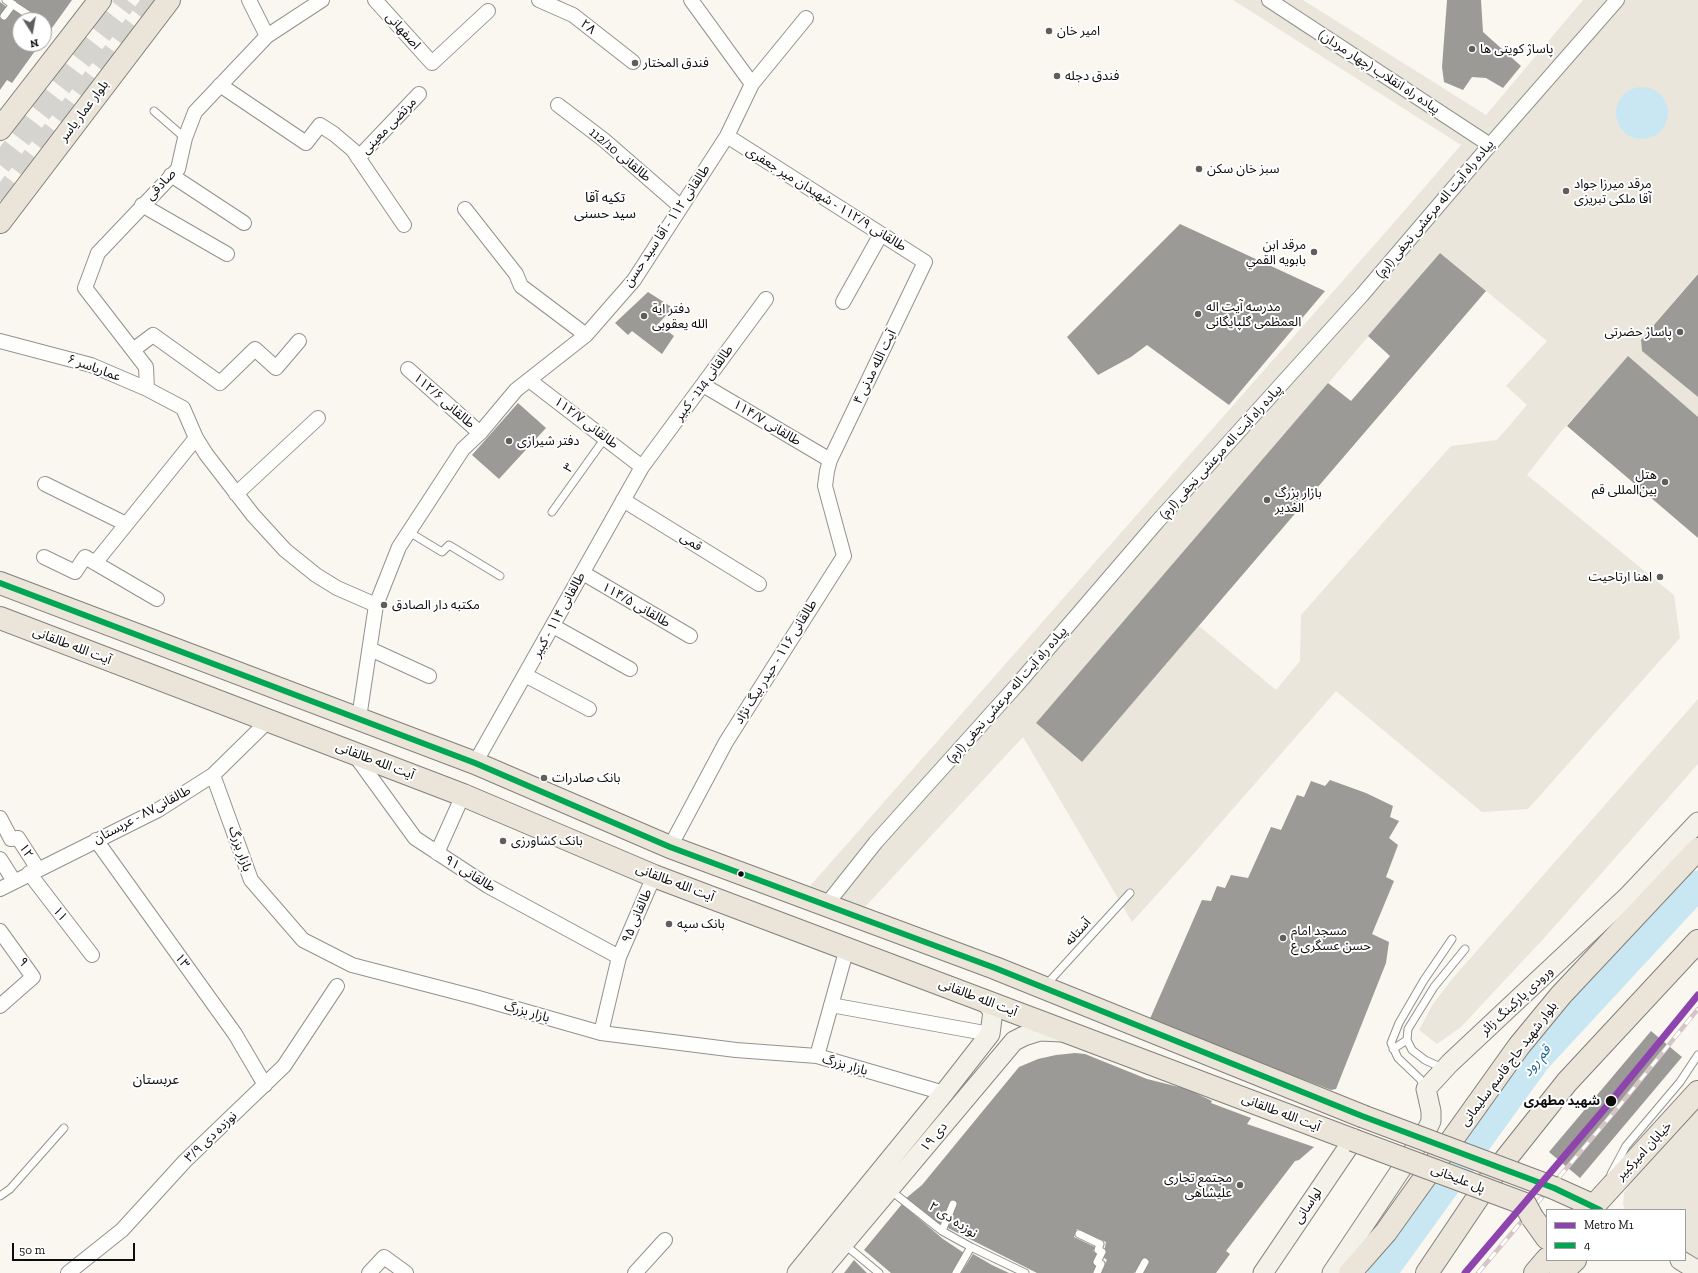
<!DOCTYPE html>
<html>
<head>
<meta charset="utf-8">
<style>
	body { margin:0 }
	#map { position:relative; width:1698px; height:1273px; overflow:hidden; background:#faf7f0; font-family:"Zilla Slab",serif }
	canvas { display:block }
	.legend { position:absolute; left:1546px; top:1209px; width:140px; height:52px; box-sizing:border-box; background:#fff; border:1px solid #9e9e9e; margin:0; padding:5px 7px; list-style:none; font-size:12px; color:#0c0c0c }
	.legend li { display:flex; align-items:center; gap:8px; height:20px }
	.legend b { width:20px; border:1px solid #9e9e9e }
	.north { position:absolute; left:12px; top:12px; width:40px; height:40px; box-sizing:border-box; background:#fff; border:1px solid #9e9e9e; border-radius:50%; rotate:169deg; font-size:11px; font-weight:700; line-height:16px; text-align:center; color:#0c0c0c }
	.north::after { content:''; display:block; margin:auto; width:14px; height:18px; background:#5f5e5c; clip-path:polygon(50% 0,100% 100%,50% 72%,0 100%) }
	.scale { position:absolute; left:12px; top:1243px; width:123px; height:18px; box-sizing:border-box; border:2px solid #0c0c0c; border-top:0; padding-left:5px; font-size:12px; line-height:14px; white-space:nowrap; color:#0c0c0c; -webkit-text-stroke:3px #fff; paint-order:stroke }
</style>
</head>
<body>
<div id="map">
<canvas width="1698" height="1273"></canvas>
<ul class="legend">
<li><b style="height:5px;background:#8e44ad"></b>Metro M1</li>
<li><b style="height:5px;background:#00a651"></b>4</li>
</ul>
<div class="north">N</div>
<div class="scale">50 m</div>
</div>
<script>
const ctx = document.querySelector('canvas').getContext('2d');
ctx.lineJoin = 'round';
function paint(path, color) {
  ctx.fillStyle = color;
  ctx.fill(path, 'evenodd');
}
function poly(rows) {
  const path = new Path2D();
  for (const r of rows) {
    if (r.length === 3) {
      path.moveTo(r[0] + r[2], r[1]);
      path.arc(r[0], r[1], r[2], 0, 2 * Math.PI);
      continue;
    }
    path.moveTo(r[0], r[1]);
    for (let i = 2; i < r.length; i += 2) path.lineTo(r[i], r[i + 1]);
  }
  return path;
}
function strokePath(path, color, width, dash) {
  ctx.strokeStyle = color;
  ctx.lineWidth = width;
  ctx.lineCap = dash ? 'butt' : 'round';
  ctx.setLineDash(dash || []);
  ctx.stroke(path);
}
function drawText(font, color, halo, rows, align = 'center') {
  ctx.font = font + ' "Zilla Slab","Noto Sans Arabic",serif';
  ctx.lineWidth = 4;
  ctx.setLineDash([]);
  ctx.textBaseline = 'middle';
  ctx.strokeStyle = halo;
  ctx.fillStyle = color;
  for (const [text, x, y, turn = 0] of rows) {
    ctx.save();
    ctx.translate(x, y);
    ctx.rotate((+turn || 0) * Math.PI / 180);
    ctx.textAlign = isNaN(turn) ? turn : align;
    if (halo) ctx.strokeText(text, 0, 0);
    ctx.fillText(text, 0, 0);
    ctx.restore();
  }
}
paint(poly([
	[1233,0,1303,0,1486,115,1583,0,1698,0,1698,273,1641,340,1642,351,1698,397,1698,417,1628,357,1559,434,1527,475,1674,595,1680,638,1528,809,1482,812,1336,691,1189,859,1132,922,1023,737,864,908,810,886,1398,218,1461,145],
	[1440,253,1547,341,1506,386,1527,405,1497,440,1451,446,1301,615,1300,661,1276,690,1199,626,1081,762,1036,723],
	[1698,699,1698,764,1546,936,1461,1027,1437,1044,1419,1030,1433,1004,1452,979],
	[1698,1092,1698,1260,1685,1252,1685,1210,1625,1210,1623,1204,1624,1193,1659,1138]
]), '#eae6dc');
paint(poly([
	[1642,113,26]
]), '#c8e7f2');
strokePath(poly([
	[1382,1273,1536,1060,1698,885]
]), '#c8e7f2', 29);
paint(poly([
	[11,0,72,0,44,39,44,20,30,20],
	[1447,0,1481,0,1483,32,1521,66,1503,88,1486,78,1472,77,1463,90,1444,82,1442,67],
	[0,2,8,8,13,7,27,16,25,20,20,20,20,44,40,44,12,83,7,80,0,90],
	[1180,224,1325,291,1229,405,1147,345,1131,357,1098,375,1067,337],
	[1440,253,1486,291,1082,762,1036,723,1328,383,1351,401,1390,356,1368,336],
	[1698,274,1698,397,1642,351,1641,340],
	[648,292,673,308,658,324,674,336,662,354,632,331,628,335,615,323],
	[1628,356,1698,417,1698,538,1567,426],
	[518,403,546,428,499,479,472,455],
	[1330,780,1366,793,1393,806,1390,817,1399,821,1389,838,1398,845,1386,877,1394,881,1372,934,1389,942,1386,963,1336,1089,1331,1090,1149,1021,1202,900,1211,901,1217,886,1225,888,1231,875,1248,878,1271,827,1281,830,1297,795,1304,797,1311,781,1325,786],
	[1651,1031,1682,1057,1580,1178,1549,1152],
	[1075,1053,1085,1054,1147,1079,1187,1089,1212,1101,1211,1103,1251,1118,1247,1124,1314,1147,1299,1160,1295,1161,1226,1251,1230,1254,1216,1273,1143,1273,1141,1271,1148,1262,1144,1259,1134,1273,1100,1273,1107,1260,1103,1257,1106,1242,1077,1229,1074,1237,1095,1247,1093,1251,1099,1254,1098,1266,1094,1273,1037,1273,946,1227,942,1227,905,1199,922,1185,1019,1067,1038,1059,1056,1055],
	[902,1204,943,1239,964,1253,952,1273,891,1273,864,1250],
	[973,1254,992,1265,1009,1273,961,1273],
	[854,1260,867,1273,844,1273]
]), '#9c9a96');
strokePath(poly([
	[0,165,127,0],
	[0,200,154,0]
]), '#d6d4ce', 22, [22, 11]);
const lane = poly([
	[6,0,30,16,27,20],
	[4,16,13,4],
	[154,111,185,138],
	[552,512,605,438],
	[409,532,442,552,449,545,500,576],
	[1045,986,1130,893],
	[1393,1049,1407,1040],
	[1444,1064,1438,1066,1425,1060,1412,1050,1407,1040,1408,1029,1434,987,1465,949],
	[1426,1089,1420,1079,1398,1058,1391,1043,1399,1023,1424,980,1452,939],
	[1611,1174,1626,1146,1680,1082,1698,1055],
	[890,1190,942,1231,971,1247,1025,1273],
	[0,1196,10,1189,64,1128],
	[942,1231,953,1204],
	[1079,1234,1100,1244,1098,1250,1102,1252,1097,1262,1101,1264,1097,1273],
	[844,1244,879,1273],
	[956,1273,971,1247],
	[1139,1273,1145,1262]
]);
const street = poly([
	[249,0,267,36],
	[375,0,432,63,488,11],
	[539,0,573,15,633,62],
	[691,0,752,84],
	[1269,0,1490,145],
	[220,85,306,143,320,125,334,134,353,150,404,225],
	[558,105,604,140,681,207],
	[358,158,419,94],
	[171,175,244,223],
	[142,205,227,254],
	[465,209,516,274,521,286,586,335],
	[843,302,881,234],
	[0,341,91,365,147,389,183,408,196,438,206,454,253,515,285,550,316,575,337,588,376,605],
	[133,350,153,335,220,383,255,349,276,368,299,341],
	[408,369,480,433],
	[529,380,642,467],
	[703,385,830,460],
	[147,389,146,367,85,288,98,253,178,169,185,138,195,112,267,36,322,0],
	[45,484,126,524],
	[236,494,318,418],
	[623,500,759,584],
	[44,557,75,572,85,557,157,599],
	[95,563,196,438],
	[583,573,690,636],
	[553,626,630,669],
	[370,649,429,676],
	[525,675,589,709],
	[359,718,376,605,399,547,463,449,480,433,516,390,586,335,634,280,727,136,752,84,806,18],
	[354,754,415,838,488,886,619,957],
	[475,763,642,467,766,299],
	[213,775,251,880,303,940,352,965,475,997,601,1033,736,1050,817,1056,944,1093],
	[0,818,11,839,18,838,38,869],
	[96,840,235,1034,265,1085],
	[670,847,726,742,844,556,825,486,827,471,830,460,925,262,727,136],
	[437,853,463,795],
	[0,859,14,881],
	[29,873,92,955],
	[0,889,158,810,213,775,268,721],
	[826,905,876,842,1017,685,1157,522,1362,295,1490,145,1617,0],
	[0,931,33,977,0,1006],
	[831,1005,990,1034],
	[601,1033,619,957,654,876],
	[817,1056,847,948],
	[68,1273,122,1230,185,1161,284,1066,337,986],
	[369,1273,384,1257,406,1273],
	[635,1273,665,1240]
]);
const secondary = poly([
	[1680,1260,1698,1271],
	[797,1273,944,1093,990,1034,993,1011,984,1000],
	[819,1273,1014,1041,1024,1036,1040,1031,1062,1032],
	[1263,1273,1353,1140],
	[1332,1273,1426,1132,1431,1121,1431,1111,1426,1089,1450,1063,1627,897,1698,822]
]);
const primary = poly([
	[0,129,100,0],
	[0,222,169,0],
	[0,583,475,763,670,847,995,968,1362,1116],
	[0,618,463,795,654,876,1353,1140],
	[1554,1188,1594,1206],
	[1590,1210,1698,1092],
	[1532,1217,1547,1238],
	[1350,1273,1386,1232,1519,1046,1561,995,1698,849],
	[1427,1273,1493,1175,1567,1082,1698,941],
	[1535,1273,1547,1259],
	[1561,1273,1575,1260]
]);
strokePath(lane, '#93928f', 9);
strokePath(street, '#93928f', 16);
strokePath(secondary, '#8a8885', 21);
strokePath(primary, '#807f7c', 24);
strokePath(lane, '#fefefd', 7);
strokePath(street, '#fefefd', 14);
strokePath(secondary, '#f4f2e8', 19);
strokePath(primary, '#ebe5d9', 22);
const rail = poly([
	[1478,1273,1620,1105,1698,1009]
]);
strokePath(rail, '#d6c5c6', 4.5);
strokePath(rail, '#fff', 3, [9]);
const primaryBridge = poly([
	[1362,1116,1554,1188],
	[1353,1140,1525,1204,1532,1217]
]);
strokePath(primaryBridge, '#807f7c', 24, []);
strokePath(primaryBridge, '#ebe5d9', 22);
strokePath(poly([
	[0,583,475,763,670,847,995,968,1362,1116,1554,1188,1600,1210]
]), '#00a651', 6);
strokePath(poly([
	[1465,1273,1612,1100,1698,995]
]), '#8e44ad', 7);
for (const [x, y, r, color] of [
	[1049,31,4,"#5f5e5c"],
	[1472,49,4,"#5f5e5c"],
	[635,63,4,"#5f5e5c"],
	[1057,76,4,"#5f5e5c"],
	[1199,169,4,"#5f5e5c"],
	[1566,191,4,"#5f5e5c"],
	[1314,252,4,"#5f5e5c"],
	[1198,314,4,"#5f5e5c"],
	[644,316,4,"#5f5e5c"],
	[1680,332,4,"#5f5e5c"],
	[509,441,4,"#5f5e5c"],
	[1665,482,4,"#5f5e5c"],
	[1267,500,4,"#5f5e5c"],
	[1660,577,4,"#5f5e5c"],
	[384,605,4,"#5f5e5c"],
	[544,778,4,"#5f5e5c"],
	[503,841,4,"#5f5e5c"],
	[741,874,3.5,"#0c0c0c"],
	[669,924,4,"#5f5e5c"],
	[1283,938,4,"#5f5e5c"],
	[1611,1101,6,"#0c0c0c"],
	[1240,1185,4,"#5f5e5c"]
]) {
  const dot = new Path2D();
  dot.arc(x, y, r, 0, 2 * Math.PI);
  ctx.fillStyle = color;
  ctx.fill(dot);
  strokePath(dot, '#fff', 1.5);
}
drawText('13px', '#0c0c0c', '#fff', [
	["۲۸",588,27,38],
	["اصفهانی",403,31,48],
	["پیاده راه انقلاب (چهار مردان)",1379,72,33],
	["بلوار عمار یاسر",84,111,-53],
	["مرتضی معینی",389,126,-46],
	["طالقانی 112/10",620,155,40],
	["صادقی",161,185,-47],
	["طالقانی ۱۱۲/۹ - شهیدان میر جعفری",826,199,32],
	["پیاده راه آیت اله مرعشی نجفی (ارم)",1435,209,-50],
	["طالقانی ۱۱۲ - آقا سید حسن",667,226,-56],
	["۴ آیت الله مدنی",875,367,-64],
	["عماریاسر ۶",94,368,20],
	["طالقانی 114 - کبیر",704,383,-54],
	["طالقانی ۱۱۲/۶",444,401,41],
	["طالقانی ۱۱۲/۷",586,423,37],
	["طالقانی ۱۱۴/۷",767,423,31],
	["پیاده راه آیت اله مرعشی نجفی (ارم)",1221,452,-48],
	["۳",569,468,-54],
	["قمی",691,542,32],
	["طالقانی ۱۱۴/۵",636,605,30],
	["طالقانی ۱۱۴ - کبیر",559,615,-61],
	["آیت الله طالقانی",72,646,21],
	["طالقانی ۱۱۶ - حیدر بیگ نژاد",776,662,-58],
	["پیاده راه آیت اله مرعشی نجفی (ارم)",1007,695,-49],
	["آیت الله طالقانی",375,761,21],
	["طالقانی۸۷ - عربستان",142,815,-28],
	["بازار بزرگ",240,849,71],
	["۱۲",26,851,58],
	["طالقانی ۹۱",470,874,32],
	["آیت الله طالقانی",675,883,21],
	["۱۱",60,914,52],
	["طالقانی ۹۵",637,916,-67],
	["آستانه",1078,932,-48],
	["۱۳",182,961,54],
	["۹",23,962,54],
	["آیت الله طالقانی",978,998,21],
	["ورودی پارکینگ زائر",1517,1001,-43],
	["بازار بزرگ",527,1012,16],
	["بلوار شهید حاج قاسم سلیمانی",1509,1064,-53],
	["بازار بزرگ",845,1065,16],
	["آیت الله طالقانی",1281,1113,21],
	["نوزده دی ۳/۹",211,1137,-44],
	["۱۹ دی",934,1137,-50],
	["خیابان امیرکبیر",1644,1151,-47],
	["پل علیخانی",1458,1179,21],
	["لواسانی",1308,1206,-56],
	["نوزده دی ۲",953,1220,33]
]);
drawText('13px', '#0c0c0c', '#fff', [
	["امیر خان",1057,31],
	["پاساژ کویتی ها",1480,49],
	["فندق المختار",643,63],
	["فندق دجله",1065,76],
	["سبز خان سکن",1207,169],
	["مرقد میرزا جواد",1574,184],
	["آقا ملکی تبریزی",1574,199],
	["مرقد ابن",1306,245,"right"],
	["بابويه القمي",1306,260,"right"],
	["مدرسه آیت اله",1206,307],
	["العمظمی گلپایگانی",1206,322],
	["دفتر ایة",652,309],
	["الله یعقوبی",652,324],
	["پاساژ حضرتی",1672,332,"right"],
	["دفتر شیرازی",517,441],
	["هتل",1657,475,"right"],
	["بین‌المللی قم",1657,490,"right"],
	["بازار بزرگ",1275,493],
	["الغدیر",1275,508],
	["اهنا ارتاحیت",1652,577,"right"],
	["مکتبه دار الصادق",392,605],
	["بانک صادرات",552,778],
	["بانک کشاورزی",511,841],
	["بانک سپه",677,924],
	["مسجد امام",1291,931],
	["حسن عسگری ع",1291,946],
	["مجتمع تجاری",1232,1178,"right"],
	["علیشاهی",1232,1193,"right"]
], 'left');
drawText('bold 13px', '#0c0c0c', '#fff', [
	["شهید مطهری",1600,1101]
], 'right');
drawText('14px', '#0c0c0c', '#fff', [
	["تکیه آقا",605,198],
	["سید حسنی",605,214],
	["عربستان",156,1080]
]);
drawText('italic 14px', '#1b6a98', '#fff', [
	["قم رود",1537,1061,-51]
]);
</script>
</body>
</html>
